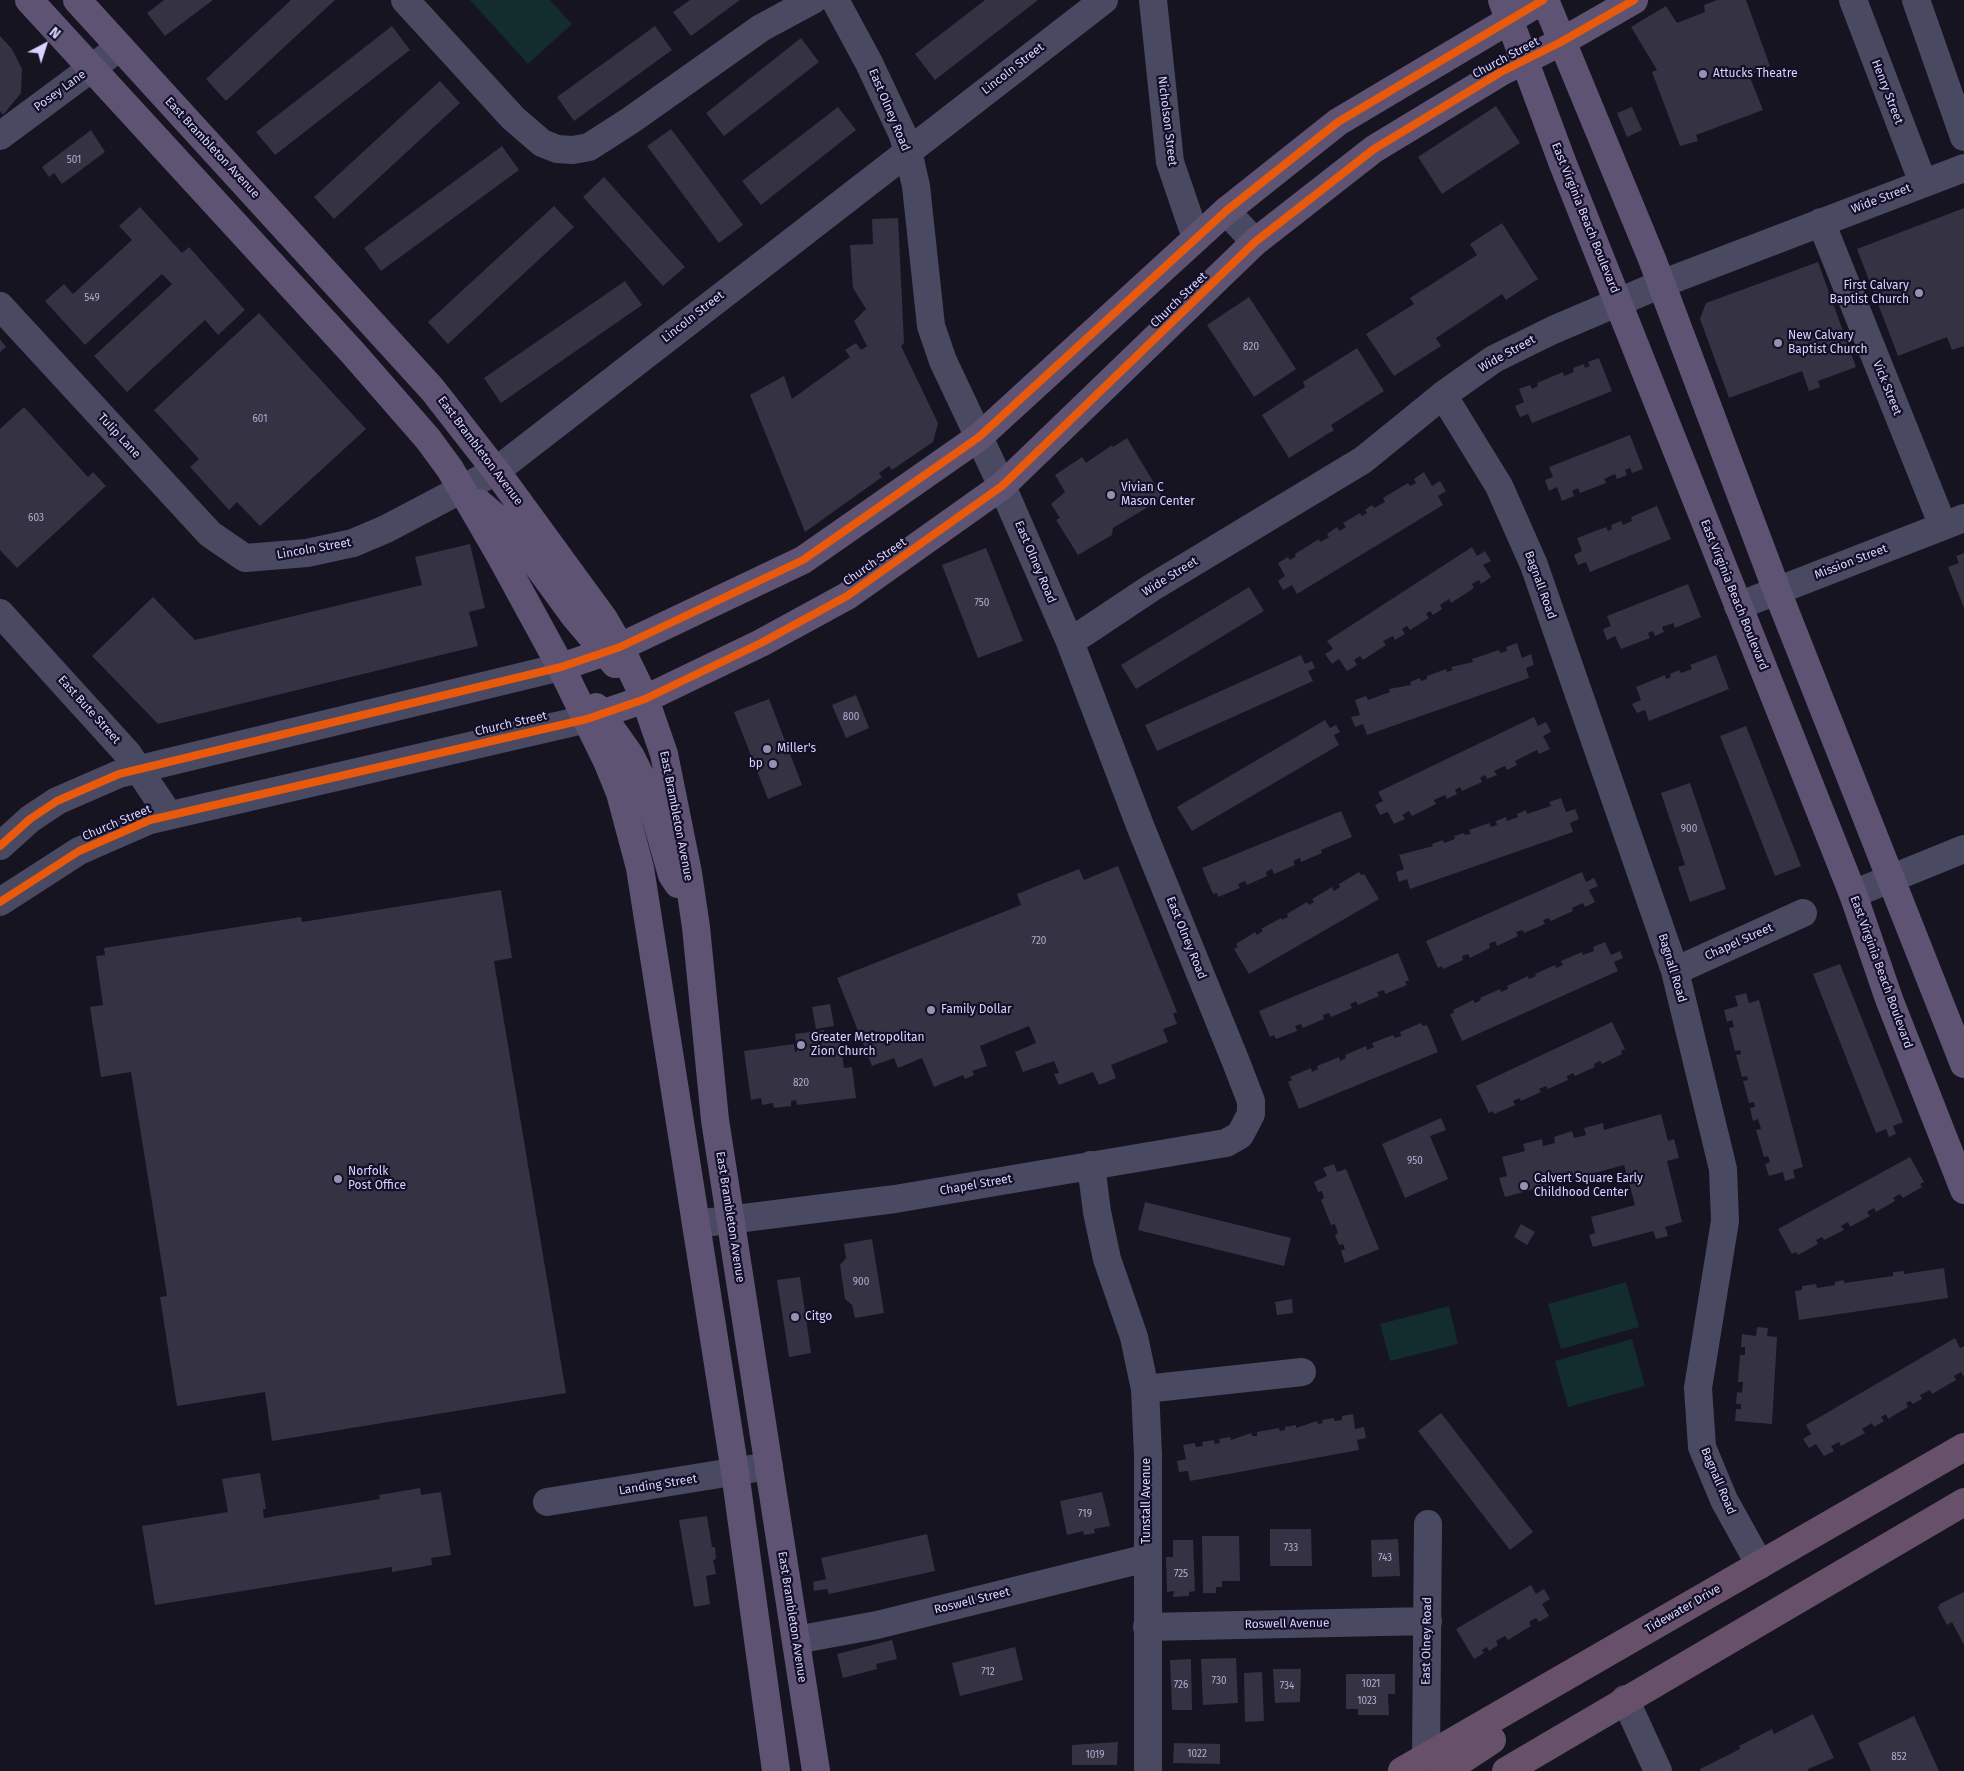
<!DOCTYPE html>
<html>
<head>
<meta charset="utf-8">
<style>
	body { margin:0 }
	#map { position:relative; width:1964px; height:1771px; overflow:hidden; background:#161421; font-family:"Fira Sans",sans-serif }
	canvas { display:block }
	.north { position:absolute; left:20px; top:20px; width:50px; height:50px; -webkit-text-stroke:4px #130f26; paint-order:stroke; rotate:40deg; font-size:14px; font-weight:700; line-height:20px; text-align:center; color:#d9d4ff }
	.north::after { content:''; display:block; margin:auto; width:18px; height:22px; background:#d9d4ff; clip-path:polygon(50% 0,100% 100%,50% 72%,0 100%) }
</style>
</head>
<body>
<div id="map">
<canvas width="1964" height="1771"></canvas>
<div class="north">N</div>
</div>
<script>
const ctx = document.querySelector('canvas').getContext('2d');
ctx.lineJoin = 'round';
function paint(path, color) {
  ctx.fillStyle = color;
  ctx.fill(path, 'evenodd');
}
function poly(rows) {
  const path = new Path2D();
  for (const r of rows) {
    path.moveTo(r[0], r[1]);
    for (let i = 2; i < r.length; i += 2) path.lineTo(r[i], r[i + 1]);
  }
  return path;
}
function strokePath(path, color, width, dash) {
  ctx.strokeStyle = color;
  ctx.lineWidth = width;
  ctx.lineCap = dash ? 'butt' : 'round';
  ctx.setLineDash(dash || []);
  ctx.stroke(path);
}
function drawText(font, color, halo, rows, align = 'center') {
  ctx.font = font + ' "Fira Sans",sans-serif';
  ctx.lineWidth = 4.5;
  ctx.setLineDash([]);
  ctx.textBaseline = 'middle';
  ctx.strokeStyle = halo;
  ctx.fillStyle = color;
  for (const [text, x, y, turn = 0] of rows) {
    ctx.save();
    ctx.translate(x, y);
    ctx.rotate((+turn || 0) * Math.PI / 180);
    ctx.textAlign = isNaN(turn) ? turn : align;
    if (halo) ctx.strokeText(text, 0, 0);
    ctx.fillText(text, 0, 0);
    ctx.restore();
  }
}
paint(poly([
	[470,0,550,0,572,24,528,64],
	[1626,1282,1639,1327,1561,1349,1548,1304],
	[1449,1306,1458,1344,1390,1361,1380,1324],
	[1632,1339,1645,1386,1568,1407,1555,1361]
]), '#132c2d');
paint(poly([
	[164,0,213,0,165,36,147,13],
	[291,0,335,0,226,101,206,79],
	[690,0,740,0,691,36,673,12],
	[985,0,1038,0,935,80,915,54],
	[1717,0,1746,0,1770,66,1749,75,1763,110,1696,135,1698,141,1680,146,1652,72,1657,70,1631,27,1666,6,1677,23,1705,12,1704,5],
	[392,26,410,50,275,155,256,132],
	[655,26,672,50,574,121,557,97],
	[0,36,12,49,22,69,21,93,3,115,0,111],
	[801,38,819,62,724,136,706,113],
	[440,81,460,103,334,219,314,197],
	[1496,106,1520,143,1442,194,1418,157],
	[838,107,856,130,761,205,742,181],
	[1632,107,1642,130,1627,137,1617,113],
	[671,129,743,225,719,243,647,146],
	[91,130,105,152,62,184,54,173,49,177,42,167],
	[502,146,519,170,381,271,364,248],
	[604,177,685,267,663,286,583,197],
	[554,206,574,227,448,344,428,322],
	[140,207,182,253,189,247,245,310,218,335,205,320,127,392,94,356,172,284,162,274,85,345,45,301,64,284,73,294,132,240,119,226],
	[1964,208,1964,346,1952,350,1947,337,1898,356,1857,249],
	[898,218,904,343,901,346,938,423,933,442,892,470,889,466,879,473,882,477,805,532,750,395,784,376,792,399,850,357,845,350,856,343,861,350,867,346,854,321,866,309,853,288,850,245,873,244,872,219],
	[1502,223,1538,279,1506,300,1502,294,1436,338,1441,346,1394,376,1366,334,1414,304,1410,298,1477,255,1470,244],
	[1818,262,1856,367,1818,381,1820,387,1809,391,1802,371,1729,398,1700,319,1706,303],
	[625,281,642,305,501,403,484,378],
	[1249,297,1296,369,1254,397,1207,325],
	[259,313,366,429,260,526,237,502,229,510,190,467,199,459,154,410],
	[0,339,6,347,0,352],
	[1357,348,1384,391,1331,425,1334,430,1289,458,1262,415,1305,387,1303,382],
	[1599,358,1612,391,1532,423,1528,414,1520,417,1515,406,1524,402,1519,389,1530,385,1532,389,1538,386,1537,383,1563,372,1564,376,1574,372,1573,368,1584,364,1585,368,1590,366,1588,362],
	[24,407,88,477,93,472,106,486,17,568,0,550,0,429],
	[1630,435,1643,469,1632,473,1630,468,1625,470,1627,475,1617,479,1615,474,1604,479,1606,483,1580,493,1578,488,1572,491,1574,496,1562,501,1557,487,1549,491,1545,480,1553,477,1549,467],
	[1127,438,1163,498,1113,528,1112,535,1078,555,1056,520,1060,518,1051,504,1065,492,1055,475,1082,457,1086,463,1112,445,1113,447],
	[1424,472,1432,486,1440,481,1446,491,1438,496,1443,505,1297,594,1292,585,1283,590,1278,581,1285,576,1278,563,1288,557,1290,560,1296,556,1295,554,1319,539,1320,542,1329,537,1327,534,1337,527,1339,531,1346,527,1343,523,1360,513,1362,516,1367,513,1365,510,1372,505,1374,508,1385,502,1383,498,1408,483,1410,486,1416,483,1414,479],
	[1657,506,1671,539,1590,572,1586,562,1578,565,1574,555,1582,551,1577,538,1606,527,1608,531,1612,529,1611,525,1621,521,1623,525,1632,521,1631,517],
	[470,544,485,608,469,612,478,646,158,724,92,656,153,597,195,640,422,585,415,557],
	[1472,547,1477,556,1485,551,1491,561,1483,565,1491,577,1481,584,1479,580,1472,584,1474,588,1451,603,1449,599,1440,605,1442,609,1433,615,1430,611,1426,614,1429,618,1410,630,1407,626,1402,629,1405,634,1395,640,1393,636,1383,641,1386,645,1363,660,1360,656,1354,660,1357,665,1347,671,1339,659,1332,664,1325,654,1333,649,1327,641],
	[986,548,1023,641,978,658,942,565],
	[1964,553,1964,608,1948,567,1959,563,1956,556],
	[1688,584,1701,617,1675,628,1673,623,1662,627,1664,632,1655,636,1653,631,1648,633,1650,638,1621,649,1615,636,1607,640,1603,629,1611,626,1607,616],
	[1249,587,1264,611,1136,689,1121,665],
	[1517,643,1522,658,1531,654,1534,665,1526,668,1529,678,1367,735,1363,724,1355,727,1351,717,1360,715,1355,700,1366,696,1368,700,1390,692,1389,689,1411,685,1410,682,1420,678,1421,681,1427,679,1427,676,1446,669,1447,672,1453,670,1451,667,1473,662,1472,659,1499,650,1500,653,1507,651,1506,647],
	[1301,655,1305,664,1312,661,1315,668,1308,671,1313,681,1157,751,1145,725],
	[1716,655,1729,689,1649,721,1645,710,1637,713,1632,704,1641,700,1636,687,1665,675,1666,679,1671,677,1670,674,1679,670,1681,673,1692,669,1690,665],
	[856,695,869,728,846,738,832,705],
	[769,699,802,785,768,799,734,712],
	[1534,717,1538,726,1546,722,1551,732,1543,736,1550,749,1539,754,1537,750,1515,761,1517,765,1507,770,1505,766,1494,771,1497,775,1487,779,1485,775,1480,778,1482,782,1462,791,1460,787,1455,790,1457,794,1447,799,1445,795,1434,800,1436,804,1412,816,1409,811,1402,815,1405,819,1394,824,1388,812,1380,815,1375,805,1383,801,1378,792],
	[1325,720,1330,728,1336,725,1340,732,1334,735,1339,745,1192,831,1177,807],
	[1746,726,1801,866,1775,876,1720,736],
	[1690,783,1726,889,1690,902,1678,867,1685,865,1661,793],
	[1561,798,1566,812,1575,809,1579,819,1570,823,1573,832,1410,889,1407,879,1399,882,1396,872,1404,869,1399,855,1433,846,1432,844,1443,840,1444,843,1455,839,1454,836,1464,833,1465,835,1471,834,1469,830,1489,823,1491,827,1497,825,1496,821,1506,817,1507,821,1518,817,1517,814,1526,810,1527,814,1551,806,1549,802],
	[1341,811,1352,837,1321,850,1322,853,1301,862,1300,858,1293,861,1295,865,1274,874,1272,869,1266,872,1267,876,1247,885,1245,881,1238,884,1240,888,1218,897,1217,893,1213,894,1202,868],
	[1118,866,1177,1012,1173,1014,1177,1024,1163,1029,1168,1042,1111,1065,1116,1078,1099,1085,1093,1072,1059,1085,1054,1074,1059,1073,1054,1061,1023,1072,1015,1052,1036,1043,1029,1026,980,1046,987,1066,972,1071,974,1075,965,1079,963,1075,934,1087,922,1058,898,1068,894,1058,872,1066,837,978,1021,905,1017,894,1079,869,1084,880],
	[1359,872,1361,875,1364,874,1379,899,1249,974,1234,949,1238,947,1236,944,1255,932,1257,935,1263,931,1261,929,1281,918,1282,920,1288,917,1287,914,1307,902,1309,905,1314,902,1312,899,1332,887,1334,891,1340,887,1339,884],
	[1582,872,1586,882,1594,878,1598,886,1589,890,1595,902,1585,907,1583,903,1572,908,1573,911,1551,921,1549,918,1543,920,1545,924,1524,933,1523,930,1516,932,1518,936,1497,946,1495,941,1489,944,1490,948,1470,958,1468,954,1462,956,1463,960,1443,969,1442,966,1438,968,1426,941],
	[501,890,512,958,494,961,566,1393,272,1441,265,1392,177,1406,160,1297,167,1296,131,1072,101,1077,90,1007,103,1005,96,956,105,955,104,948,301,917,302,922],
	[1605,942,1611,955,1620,951,1623,958,1614,962,1618,971,1462,1041,1450,1014,1454,1013,1453,1010,1473,1000,1475,1003,1481,1000,1480,998,1500,989,1501,992,1508,989,1507,986,1528,976,1529,979,1536,976,1535,974,1555,965,1556,968,1563,965,1561,961,1582,952,1583,955,1594,951,1593,947],
	[1398,953,1409,980,1405,982,1407,985,1385,994,1384,990,1377,992,1379,996,1358,1005,1356,1001,1350,1004,1352,1008,1331,1017,1329,1013,1323,1015,1324,1019,1303,1028,1301,1024,1295,1026,1297,1031,1276,1039,1274,1035,1270,1037,1259,1011],
	[1840,964,1903,1122,1893,1126,1896,1134,1889,1137,1886,1129,1876,1133,1813,974],
	[1746,993,1749,1003,1759,1000,1803,1167,1793,1170,1795,1178,1785,1181,1783,1172,1769,1176,1765,1164,1770,1162,1768,1156,1764,1157,1756,1130,1761,1129,1758,1119,1753,1121,1750,1108,1755,1107,1754,1102,1749,1103,1743,1081,1748,1080,1747,1076,1742,1077,1736,1055,1741,1054,1740,1050,1735,1051,1729,1028,1734,1027,1732,1020,1727,1022,1724,1010,1738,1006,1735,996],
	[830,1004,834,1026,816,1029,812,1007],
	[1612,1022,1625,1049,1621,1051,1622,1054,1602,1064,1600,1061,1594,1064,1595,1067,1575,1076,1573,1073,1567,1076,1568,1080,1548,1089,1546,1086,1539,1089,1541,1092,1521,1101,1519,1098,1513,1101,1515,1105,1494,1114,1493,1111,1489,1113,1476,1086],
	[1421,1023,1423,1026,1427,1025,1438,1052,1299,1109,1288,1082,1292,1080,1290,1077,1311,1068,1312,1072,1318,1069,1317,1066,1339,1057,1340,1061,1346,1058,1345,1055,1366,1046,1367,1050,1374,1047,1372,1043,1393,1035,1395,1038,1401,1036,1400,1032],
	[824,1030,825,1041,840,1039,844,1068,852,1067,856,1098,797,1105,796,1100,791,1101,791,1106,774,1108,773,1103,762,1105,761,1098,751,1100,744,1051,794,1044,795,1052,797,1051,795,1034],
	[1661,1114,1668,1141,1674,1139,1679,1158,1667,1161,1682,1222,1665,1227,1668,1236,1656,1239,1653,1231,1593,1247,1589,1235,1595,1233,1591,1217,1635,1205,1624,1165,1505,1197,1499,1178,1507,1176,1502,1157,1525,1151,1523,1144,1542,1139,1543,1146,1555,1143,1554,1137,1572,1131,1574,1138,1586,1135,1584,1128,1603,1123,1604,1130],
	[1441,1118,1446,1130,1430,1136,1448,1179,1405,1198,1382,1144],
	[1910,1157,1924,1182,1920,1184,1922,1187,1903,1198,1900,1194,1893,1198,1895,1201,1876,1212,1874,1208,1867,1212,1870,1216,1850,1227,1848,1222,1841,1226,1844,1230,1824,1240,1822,1237,1816,1240,1818,1244,1798,1255,1796,1252,1792,1254,1778,1229],
	[1334,1164,1337,1172,1346,1169,1379,1249,1345,1263,1341,1251,1345,1249,1343,1244,1339,1245,1335,1235,1338,1233,1335,1224,1331,1225,1321,1200,1324,1198,1322,1191,1318,1192,1314,1182,1327,1176,1323,1168],
	[1145,1202,1291,1238,1284,1266,1138,1230],
	[1521,1224,1535,1232,1527,1245,1514,1237],
	[872,1239,884,1313,855,1318,852,1305,845,1299,840,1265,846,1258,844,1244],
	[1944,1268,1948,1298,1799,1320,1795,1291,1802,1290,1802,1286,1816,1284,1817,1288,1835,1285,1835,1282,1844,1280,1844,1283,1893,1276,1893,1272,1904,1271,1904,1274],
	[800,1277,811,1353,789,1357,777,1280],
	[1292,1299,1293,1313,1277,1315,1275,1302],
	[1757,1327,1768,1328,1767,1336,1777,1337,1772,1424,1735,1421,1736,1409,1741,1409,1741,1404,1736,1404,1737,1392,1742,1393,1743,1382,1738,1382,1740,1355,1745,1355,1745,1347,1741,1347,1742,1334,1756,1336],
	[1955,1338,1960,1348,1964,1346,1964,1377,1961,1372,1954,1376,1956,1380,1932,1394,1930,1390,1920,1395,1922,1399,1913,1404,1910,1401,1906,1403,1908,1407,1888,1419,1886,1414,1881,1417,1884,1421,1874,1427,1872,1423,1862,1429,1865,1433,1841,1446,1839,1442,1831,1446,1834,1451,1824,1456,1816,1444,1809,1448,1803,1439,1811,1434,1806,1425],
	[1441,1413,1533,1532,1510,1550,1418,1431],
	[1353,1414,1355,1429,1364,1427,1366,1438,1357,1440,1359,1450,1190,1481,1188,1471,1179,1472,1177,1461,1186,1459,1183,1445,1195,1443,1196,1447,1203,1446,1202,1442,1214,1440,1215,1444,1220,1443,1219,1439,1230,1437,1231,1440,1251,1433,1252,1436,1257,1436,1257,1432,1279,1428,1280,1431,1285,1430,1285,1427,1296,1425,1296,1428,1317,1421,1318,1424,1323,1423,1322,1420,1334,1418,1334,1421,1342,1420,1342,1416],
	[260,1473,266,1509,263,1509,264,1518,380,1499,379,1495,420,1488,421,1495,441,1492,451,1555,431,1558,432,1565,392,1572,392,1567,155,1605,142,1526,228,1512,222,1479],
	[1102,1492,1110,1526,1094,1529,1095,1533,1084,1535,1083,1531,1067,1535,1060,1501],
	[707,1516,712,1547,715,1547,716,1559,713,1560,716,1574,706,1576,710,1604,694,1607,679,1520],
	[1270,1529,1311,1529,1312,1566,1270,1566],
	[927,1534,935,1571,829,1594,827,1589,814,1591,813,1582,826,1579,821,1558],
	[1202,1536,1239,1536,1240,1581,1222,1581,1222,1587,1216,1587,1216,1593,1203,1593],
	[1398,1539,1400,1576,1372,1577,1371,1540],
	[1173,1540,1193,1540,1195,1591,1189,1592,1189,1596,1173,1597,1174,1591,1167,1592,1166,1557,1173,1557],
	[1531,1585,1536,1594,1544,1589,1550,1599,1542,1604,1549,1616,1539,1622,1536,1618,1529,1622,1531,1626,1508,1640,1505,1636,1496,1641,1498,1645,1489,1651,1487,1647,1482,1650,1484,1653,1474,1659,1456,1629],
	[1964,1592,1964,1645,1952,1622,1947,1625,1938,1608,1940,1604],
	[892,1640,897,1659,876,1664,877,1669,843,1678,837,1654],
	[1015,1647,1023,1680,960,1696,952,1663],
	[1236,1658,1238,1703,1203,1705,1201,1659],
	[1191,1659,1192,1710,1172,1710,1170,1660],
	[1273,1669,1301,1669,1300,1702,1275,1703],
	[1262,1672,1264,1721,1245,1722,1244,1673],
	[1346,1674,1395,1674,1395,1694,1388,1694,1389,1715,1358,1715,1358,1709,1346,1709],
	[1813,1714,1834,1758,1808,1769,1808,1771,1701,1771,1700,1769,1740,1749,1739,1746,1772,1729,1774,1734],
	[1914,1716,1939,1771,1871,1771,1858,1743],
	[1118,1742,1117,1765,1072,1765,1072,1745],
	[1174,1743,1220,1744,1220,1764,1173,1763]
]), '#343243');
strokePath(poly([
	[405,0,513,118,542,143,557,149,573,150,589,147,631,120,761,28,813,0],
	[1153,0,1170,162,1196,238],
	[1853,0,1923,183],
	[1916,0,1964,137],
	[0,136,120,47],
	[1226,211,1255,242],
	[1821,222,1943,526],
	[0,306,210,534,245,558,307,553,353,543,386,529,496,471,1104,0],
	[1443,395,1499,486,1534,565,1675,971,1723,1169,1725,1221,1698,1388,1702,1447,1724,1500,1760,1565],
	[1738,606,1964,518],
	[0,613,128,754,169,815],
	[1070,642,1151,588,1363,460,1443,395,1494,359,1553,330,1661,284,1964,168],
	[0,846,30,819,57,801,119,774,561,667],
	[1853,894,1964,849],
	[0,902,79,851,150,820,587,719],
	[1675,971,1803,913],
	[1091,1165,1097,1212,1107,1259,1134,1337,1145,1389,1148,1455,1148,1771],
	[696,1224,895,1199,1226,1143,1240,1135,1251,1114,1251,1101,1236,1062,1141,828,1070,642,1002,486,943,361,931,326,916,186,908,151,902,133,869,63,835,0],
	[1145,1389,1302,1372],
	[547,1502,769,1466],
	[1147,1627,1428,1621],
	[796,1640,877,1625,1147,1558],
	[1625,1699,1658,1771],
	[1426,1757,1428,1524]
]), '#4a4962', 28);
strokePath(poly([
	[29,0,353,353,428,439,450,469,501,557,561,667,607,761,620,793,640,868,735,1472,776,1771],
	[77,0,432,389,496,471,604,619,620,647,645,699,664,754,688,873,696,927,715,1120,816,1771],
	[1502,0,1563,164,1853,894,1889,999,1964,1190],
	[1545,0,1652,259,1777,591,1964,1064],
	[479,503,513,532,575,617,615,664],
	[561,667,620,647,803,560,979,437,1226,211,1338,122,1543,0],
	[596,707,630,755,648,791,672,875,678,884],
	[587,719,645,699,761,643,847,596,1002,486,1255,242,1374,149,1501,72,1561,42,1634,0]
]), '#5e5373', 28);
strokePath(poly([
	[1402,1771,1964,1447],
	[1445,1771,1492,1740],
	[1506,1771,1964,1502]
]), '#67516a', 28);
strokePath(poly([
	[0,846,30,819,57,801,119,774,561,667,620,647,803,560,979,437,1226,211,1338,122,1543,0],
	[0,902,79,851,150,820,587,719,645,699,761,643,847,596,1002,486,1255,242,1374,149,1501,72,1561,42,1634,0]
]), '#e8590c', 8);
for (const [x, y, r, color] of [
	[1703,74,5,"#9591b1"],
	[1919,293,5,"#9591b1"],
	[1778,343,5,"#9591b1"],
	[1111,495,5,"#9591b1"],
	[767,749,5,"#9591b1"],
	[773,764,5,"#9591b1"],
	[931,1010,5,"#9591b1"],
	[801,1045,5,"#9591b1"],
	[338,1179,5,"#9591b1"],
	[1524,1186,5,"#9591b1"],
	[795,1317,5,"#9591b1"]
]) {
  const dot = new Path2D();
  dot.arc(x, y, r, 0, 2 * Math.PI);
  ctx.fillStyle = color;
  ctx.fill(dot);
  strokePath(dot, '#130f26', 2);
}
drawText('10px', '#b0acd0', null, [
	["501",74,160],
	["549",92,298],
	["820",1251,347],
	["601",260,419],
	["603",36,518],
	["750",982,603],
	["800",851,717],
	["900",1689,829],
	["720",1039,941],
	["820",801,1083],
	["950",1415,1161],
	["900",861,1282],
	["719",1085,1514],
	["733",1291,1548],
	["743",1385,1558],
	["725",1181,1574],
	["712",988,1672],
	["730",1219,1681],
	["1021",1371,1684],
	["726",1181,1685],
	["734",1287,1686],
	["1023",1367,1701],
	["1022",1197,1754],
	["1019",1095,1755],
	["852",1899,1757]
]);
drawText('12px', '#d9d4ff', '#130f26', [
	["Church Street",1506,58,-28],
	["Lincoln Street",1013,69,-38],
	["Posey Lane",60,91,-36],
	["Henry Street",1887,92,69],
	["East Olney Road",889,110,67],
	["Nicholson Street",1167,121,83],
	["East Brambleton Avenue",212,148,47],
	["Wide Street",1881,199,-21],
	["East Virginia Beach Boulevard",1585,218,68],
	["Church Street",1179,300,-44],
	["Lincoln Street",693,317,-38],
	["Wide Street",1507,354,-29],
	["Vick Street",1887,388,68],
	["Tulip Lane",119,436,47],
	["East Brambleton Avenue",480,451,53],
	["Lincoln Street",314,549,-10],
	["Church Street",875,562,-35],
	["East Olney Road",1035,562,67],
	["Mission Street",1851,562,-21],
	["Wide Street",1170,577,-32],
	["Bagnall Road",1540,585,70],
	["East Virginia Beach Boulevard",1734,595,68],
	["East Bute Street",89,710,48],
	["Church Street",511,724,-13],
	["East Brambleton Avenue",676,816,79],
	["Church Street",117,823,-23],
	["East Olney Road",1186,938,68],
	["Chapel Street",1739,942,-24],
	["Bagnall Road",1672,968,73],
	["East Virginia Beach Boulevard",1881,972,70],
	["Chapel Street",976,1185,-10],
	["East Brambleton Avenue",730,1217,81],
	["Bagnall Road",1718,1481,67],
	["Landing Street",658,1485,-9],
	["Tunstall Avenue",1147,1501,-90],
	["Roswell Street",972,1601,-14],
	["Tidewater Drive",1683,1609,-30],
	["East Brambleton Avenue",792,1617,81],
	["Roswell Avenue",1287,1624,-1],
	["East Olney Road",1427,1641,-89]
]);
drawText('12px', '#d9d4ff', '#130f26', [
	["Attucks Theatre",1713,74],
	["First Calvary",1909,286,"right"],
	["Baptist Church",1909,300,"right"],
	["New Calvary",1788,336],
	["Baptist Church",1788,350],
	["Vivian C",1121,488],
	["Mason Center",1121,502],
	["Miller's",777,749],
	["bp",763,764,"right"],
	["Family Dollar",941,1010],
	["Greater Metropolitan",811,1038],
	["Zion Church",811,1052],
	["Norfolk",348,1172],
	["Post Office",348,1186],
	["Calvert Square Early",1534,1179],
	["Childhood Center",1534,1193],
	["Citgo",805,1317]
], 'left');
</script>
</body>
</html>
